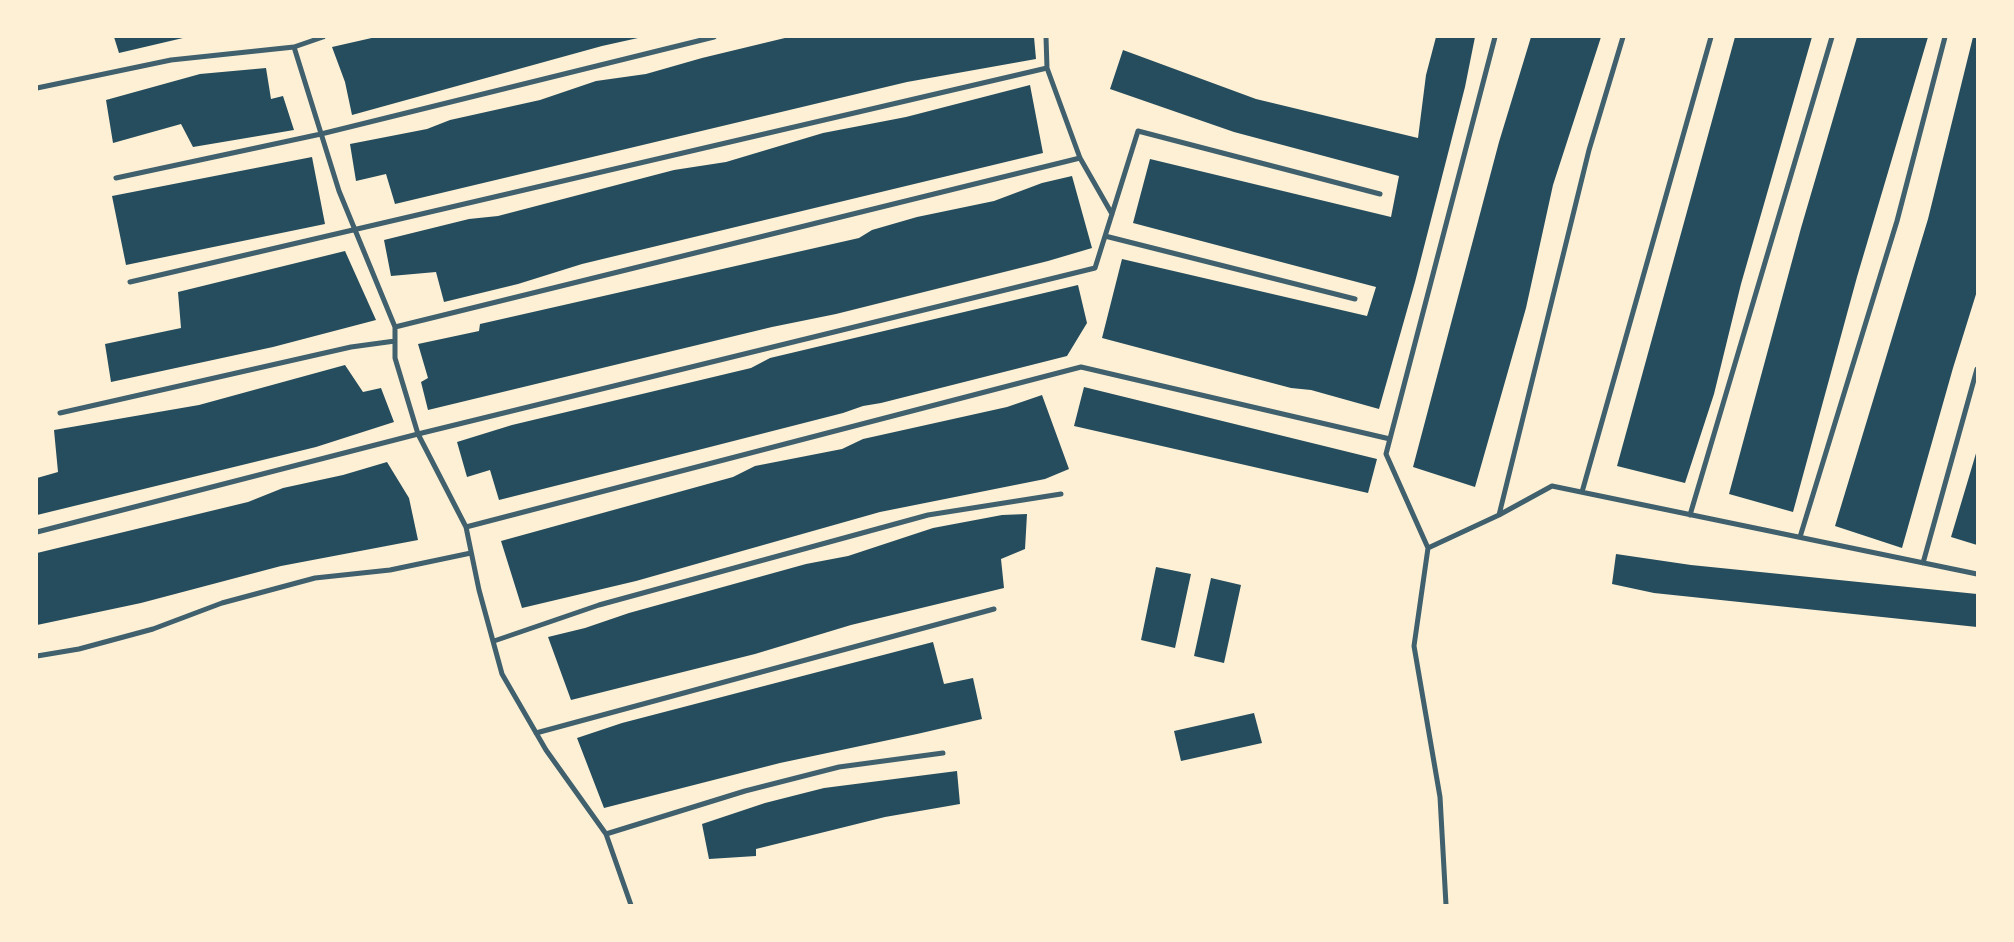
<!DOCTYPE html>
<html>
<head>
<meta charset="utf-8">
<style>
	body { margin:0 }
	#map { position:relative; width:2014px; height:942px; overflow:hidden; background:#fdf0d5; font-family:"Work Sans",sans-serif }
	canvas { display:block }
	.frame { position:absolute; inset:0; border:38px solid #fdf0d5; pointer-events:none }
</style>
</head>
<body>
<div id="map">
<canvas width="2014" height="942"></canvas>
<div class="frame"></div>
</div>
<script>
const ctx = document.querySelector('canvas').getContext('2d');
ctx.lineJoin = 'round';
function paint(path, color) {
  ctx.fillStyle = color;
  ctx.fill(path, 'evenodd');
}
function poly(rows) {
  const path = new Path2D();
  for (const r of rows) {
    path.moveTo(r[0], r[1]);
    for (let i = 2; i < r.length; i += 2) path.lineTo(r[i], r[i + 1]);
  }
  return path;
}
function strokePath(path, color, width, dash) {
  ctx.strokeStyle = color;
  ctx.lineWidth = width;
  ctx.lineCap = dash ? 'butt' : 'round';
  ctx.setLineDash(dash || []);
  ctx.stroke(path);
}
paint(poly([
	[114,37,183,37,183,38,119,53],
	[376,37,638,37,638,38,602,46,352,115,345,82,332,47],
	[789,37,1034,37,1036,59,907,82,395,204,386,174,356,181,350,144,427,129,450,120,540,100,596,81,646,74,702,58],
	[1436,37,1475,37,1465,87,1415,282,1379,409,1311,390,1291,388,1102,338,1122,259,1367,316,1376,287,1133,223,1150,159,1391,217,1399,176,1234,132,1110,89,1123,50,1256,99,1418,138,1426,75],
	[1531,37,1601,37,1553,185,1526,308,1475,487,1413,467,1499,142],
	[1735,37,1812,37,1741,284,1714,394,1685,483,1617,466],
	[1857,37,1928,37,1857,277,1793,512,1729,494,1801,228],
	[1973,37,1977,37,1977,291,1953,368,1902,548,1835,526,1928,219],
	[266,68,271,99,283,96,294,130,193,147,181,124,113,143,106,100,200,74],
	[1030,85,1043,153,582,264,518,284,444,302,436,272,391,276,384,240,469,219,498,216,674,170,726,162,823,133,906,117],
	[312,157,325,224,126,265,112,196],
	[1072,176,1092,248,1048,261,836,314,772,327,428,410,421,382,428,378,418,344,479,331,480,324,859,238,872,230,917,217,994,201,1042,183],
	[345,251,376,320,273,347,111,382,105,344,181,328,178,292],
	[1078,285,1087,323,1067,356,881,403,863,406,843,413,710,447,499,500,490,470,467,477,457,442,512,425,751,368,770,358],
	[345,365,363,392,381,388,394,422,316,447,37,515,37,478,58,472,54,430,199,405],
	[1084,387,1377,459,1368,493,1074,426],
	[1042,395,1069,469,1045,479,880,512,636,581,522,608,501,541,733,477,755,466,842,449,863,439,1007,407],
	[1977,450,1977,545,1951,537],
	[387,462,409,498,418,540,281,566,141,603,37,625,37,553,248,502,283,488,343,475],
	[1027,514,1025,549,1001,559,1004,588,851,625,755,654,571,700,548,637,585,628,629,613,806,564,848,556,933,528,1002,515],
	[1616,554,1691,565,1977,594,1977,627,1654,593,1612,584],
	[1156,567,1191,574,1175,648,1141,640],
	[1211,578,1241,585,1224,663,1194,656],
	[933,642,944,684,973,678,982,719,917,734,780,763,604,808,577,738,622,723],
	[1254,713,1262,743,1181,761,1174,731],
	[957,771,960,804,885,817,756,849,756,856,709,859,702,824,765,803,824,788]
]), '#264d5e');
strokePath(poly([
	[1046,37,1047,68,1080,158,1112,214],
	[294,47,323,37],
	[37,88,171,60,294,47,339,191,395,327,395,358,418,434,466,527,1081,367,1390,439],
	[116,178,321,134,714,37],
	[1105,236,1355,299],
	[130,282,1047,68],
	[395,327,1080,158],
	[60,413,351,347,395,341],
	[1582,492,1711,37],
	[1499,515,1589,150,1623,37],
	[1690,515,1832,37],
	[466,527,479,590,502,674,546,750,606,834,631,905],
	[37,532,418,434,1095,268,1138,131,1380,194],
	[1800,537,1897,221,1945,37],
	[1428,548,1499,515,1552,486,1977,574],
	[1923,563,1977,369],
	[494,641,599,605,928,515,1061,494],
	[37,656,79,649,153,629,222,603,315,578,390,570,471,553],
	[536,733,994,609],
	[606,834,745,791,839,767,943,753],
	[1446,905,1440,797,1414,646,1428,548,1386,454,1495,37]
]), '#3f606c', 5);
</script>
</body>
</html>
